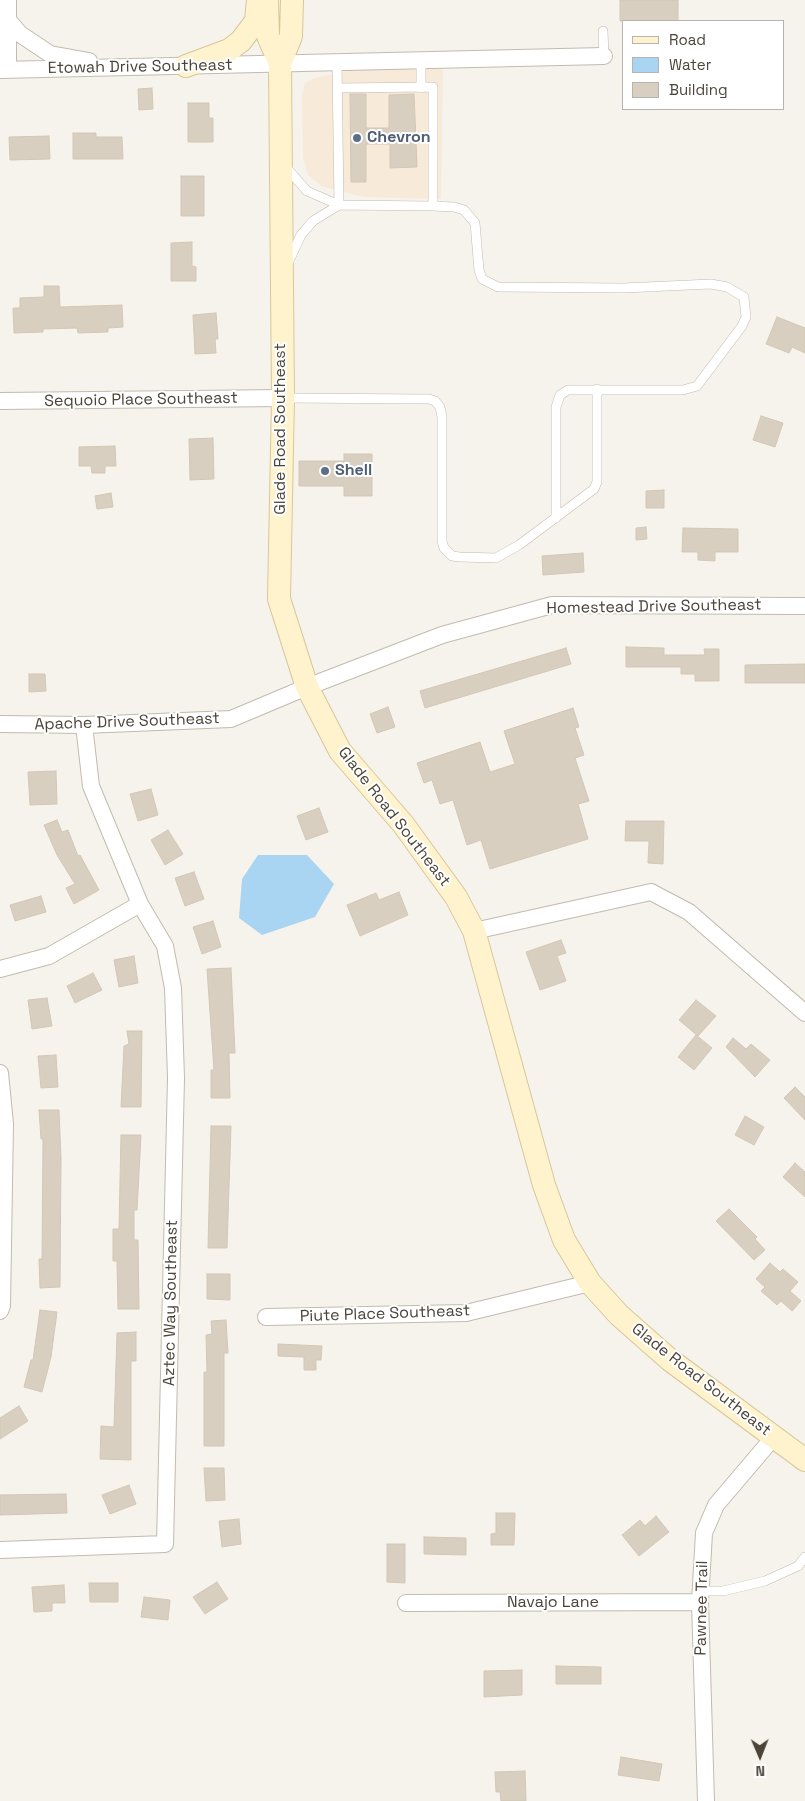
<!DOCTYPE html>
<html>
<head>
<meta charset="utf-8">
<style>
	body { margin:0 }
	#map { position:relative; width:805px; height:1801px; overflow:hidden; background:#f6f3ec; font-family:"Space Grotesk",sans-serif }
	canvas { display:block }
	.legend { position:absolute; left:622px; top:20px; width:162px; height:90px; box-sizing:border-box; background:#fff; border:1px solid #b7b4b0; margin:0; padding:6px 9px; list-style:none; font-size:15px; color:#4b4439 }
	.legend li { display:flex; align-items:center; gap:10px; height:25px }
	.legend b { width:25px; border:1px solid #b7b4b0 }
	.north { position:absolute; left:735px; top:1731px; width:50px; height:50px; -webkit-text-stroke:4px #fff; paint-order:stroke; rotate:179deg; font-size:14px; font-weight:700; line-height:20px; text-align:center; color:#4b4439 }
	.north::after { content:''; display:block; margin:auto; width:18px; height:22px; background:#4b4439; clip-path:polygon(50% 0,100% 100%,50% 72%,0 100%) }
</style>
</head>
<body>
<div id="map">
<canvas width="805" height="1801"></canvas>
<ul class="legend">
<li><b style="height:6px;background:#fff3cd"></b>Road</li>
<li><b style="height:14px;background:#a9d4f2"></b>Water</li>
<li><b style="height:14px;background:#d8cfc1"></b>Building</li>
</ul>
<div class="north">N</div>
</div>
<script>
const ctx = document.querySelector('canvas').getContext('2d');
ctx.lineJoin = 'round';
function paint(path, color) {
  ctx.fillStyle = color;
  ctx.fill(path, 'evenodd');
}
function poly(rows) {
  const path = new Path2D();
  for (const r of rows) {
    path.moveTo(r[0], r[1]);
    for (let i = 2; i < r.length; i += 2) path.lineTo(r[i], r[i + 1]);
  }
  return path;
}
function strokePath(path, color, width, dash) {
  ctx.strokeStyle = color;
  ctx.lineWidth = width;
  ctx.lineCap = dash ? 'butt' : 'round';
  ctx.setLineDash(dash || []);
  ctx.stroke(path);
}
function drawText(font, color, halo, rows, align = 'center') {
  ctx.font = font + ' "Space Grotesk",sans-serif';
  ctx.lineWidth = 4;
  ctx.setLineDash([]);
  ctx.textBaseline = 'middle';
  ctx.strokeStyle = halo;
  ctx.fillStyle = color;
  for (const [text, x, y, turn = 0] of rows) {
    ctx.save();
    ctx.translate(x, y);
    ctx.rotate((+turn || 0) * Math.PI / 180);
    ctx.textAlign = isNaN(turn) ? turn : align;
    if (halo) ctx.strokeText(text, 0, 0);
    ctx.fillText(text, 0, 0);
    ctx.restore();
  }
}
paint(poly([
	[358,69,443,69,441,199,363,197,321,186,308,175,303,158,302,95,305,83,314,78]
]), '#f7ead8');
paint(poly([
	[258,855,307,855,334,884,315,917,262,935,239,918,242,879]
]), '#a9d4f2');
const building = poly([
	[620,0,678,0,678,21,620,21,620,0],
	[152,88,153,109,139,110,138,89,152,88],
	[350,94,366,94,366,128,389,128,389,95,414,94,417,167,390,168,390,144,366,144,366,182,351,182,350,94],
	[188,103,209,103,209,118,213,118,213,142,188,142,188,103],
	[73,133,96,133,96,137,122,137,123,159,73,159,73,133],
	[49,136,50,159,10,160,9,137,49,136],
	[181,176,204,176,204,216,181,216,181,176],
	[192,242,192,266,196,267,196,281,171,281,171,243,192,242],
	[44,286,59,286,60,307,122,305,123,327,108,328,108,332,78,333,77,328,43,329,43,332,14,333,13,308,20,308,20,298,44,297,44,286],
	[216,313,218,339,215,339,216,353,195,354,193,315,216,313],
	[777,317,805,328,805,353,792,347,789,353,766,344,777,317],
	[761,416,783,423,775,447,753,440,761,416],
	[213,438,214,479,190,480,189,439,213,438],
	[115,446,116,466,105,466,105,473,92,473,91,466,79,466,79,447,115,446],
	[344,454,372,454,372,496,344,496,344,486,299,486,299,461,344,461,344,454],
	[664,490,664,508,646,508,646,491,664,490],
	[111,493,113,507,97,509,95,496,111,493],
	[646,527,647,539,636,540,636,528,646,527],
	[683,528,738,529,738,552,715,552,715,561,698,560,698,552,682,552,683,528],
	[583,553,584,572,543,575,542,556,583,553],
	[626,647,664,648,664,655,705,655,704,649,719,649,719,681,695,681,695,674,681,674,681,667,626,667,626,647],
	[566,648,571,664,425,708,420,691,566,648],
	[805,664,805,683,745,683,745,665,805,664],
	[29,674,45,674,46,691,29,692,29,674],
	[388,707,395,727,377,733,370,714,388,707],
	[573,708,579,727,575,728,584,755,575,758,589,801,578,804,588,839,490,869,481,840,467,845,453,800,440,804,432,780,424,783,417,763,480,742,490,772,515,764,504,731,573,708],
	[56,771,57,804,30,805,28,772,56,771],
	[151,789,158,815,138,821,130,794,151,789],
	[319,808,328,832,306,840,297,816,319,808],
	[57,820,62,832,68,830,78,856,80,855,99,890,74,904,66,888,75,884,57,855,44,825,57,820],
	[626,821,664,821,663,864,648,863,649,841,625,841,626,821],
	[168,830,183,854,165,865,151,840,168,830],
	[194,872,204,899,185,906,175,878,194,872],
	[399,892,408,915,360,936,347,905,376,893,379,900,399,892],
	[41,896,46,912,15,921,10,905,41,896],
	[213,921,221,947,202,954,193,927,213,921],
	[561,940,566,953,557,956,566,981,540,990,526,952,561,940],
	[134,956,138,983,119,987,114,960,134,956],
	[231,968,235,1053,229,1053,230,1098,211,1098,211,1070,214,1070,207,969,231,968],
	[93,973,102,990,75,1003,67,986,93,973],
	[47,998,52,1026,32,1029,28,1000,47,998],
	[696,1000,716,1016,698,1036,679,1020,696,1000],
	[127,1031,142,1031,141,1107,121,1107,124,1046,129,1044,127,1031],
	[696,1035,712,1048,694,1070,678,1057,696,1035],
	[733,1038,746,1049,751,1044,770,1060,755,1077,726,1047,733,1038],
	[56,1055,58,1087,41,1088,38,1056,56,1055],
	[795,1087,805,1097,805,1120,784,1098,795,1087],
	[39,1110,59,1110,61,1159,60,1287,40,1288,39,1259,42,1259,43,1139,41,1139,39,1110],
	[745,1116,764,1127,754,1145,735,1135,745,1116],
	[211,1126,231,1126,227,1248,208,1248,211,1126],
	[121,1135,141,1135,137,1210,134,1210,134,1240,138,1240,139,1309,118,1309,117,1261,113,1261,113,1229,119,1229,121,1135],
	[795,1163,805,1172,805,1197,783,1177,795,1163],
	[729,1209,757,1237,755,1239,765,1250,754,1260,716,1221,729,1209],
	[770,1263,780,1272,783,1269,798,1282,790,1291,801,1301,792,1311,781,1301,777,1305,761,1291,765,1287,756,1279,770,1263],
	[207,1274,230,1274,230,1300,207,1299,207,1274],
	[40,1310,57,1312,51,1357,42,1392,24,1387,31,1360,33,1360,40,1310],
	[226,1320,228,1353,224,1353,224,1446,204,1446,204,1372,207,1372,206,1335,212,1334,211,1321,226,1320],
	[136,1332,136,1361,131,1361,131,1460,100,1459,101,1426,114,1427,117,1333,136,1332],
	[278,1344,322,1346,321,1360,316,1360,316,1370,304,1370,304,1357,278,1356,278,1344],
	[19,1406,28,1421,0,1439,0,1418,19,1406],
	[204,1468,224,1468,225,1500,206,1501,204,1468],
	[129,1485,136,1504,110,1514,102,1495,129,1485],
	[66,1494,67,1513,0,1515,0,1495,66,1494],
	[496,1513,515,1513,514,1545,491,1545,491,1534,496,1533,496,1513],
	[656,1516,669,1532,639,1556,622,1535,640,1520,645,1526,656,1516],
	[239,1519,241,1544,222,1547,219,1521,239,1519],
	[424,1537,466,1538,466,1555,424,1554,424,1537],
	[387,1544,405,1544,405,1583,387,1582,387,1544],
	[217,1582,228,1599,205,1614,193,1597,217,1582],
	[89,1583,118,1583,118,1602,90,1602,89,1583],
	[64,1585,65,1603,52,1603,52,1611,34,1612,32,1587,64,1585],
	[144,1597,170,1600,168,1620,141,1617,144,1597],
	[556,1666,601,1667,601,1684,556,1684,556,1666],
	[522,1670,522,1695,484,1697,484,1671,522,1670],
	[621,1757,662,1764,659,1781,618,1775,621,1757],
	[525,1771,526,1801,501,1801,500,1792,496,1792,495,1772,525,1771]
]);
paint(building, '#d8cfc1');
strokePath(building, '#d3c7b4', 1);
const lane = poly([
	[603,31,604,56],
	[337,63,339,205,433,206,454,207,464,210,475,223,479,270,482,279,498,287,624,288,711,284,727,287,744,297,746,317,742,326,697,386,683,390,568,390,560,395,556,407,556,518],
	[338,88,433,87,433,206],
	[421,88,421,61],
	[284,165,307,191,339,205,313,221,301,235,288,263],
	[283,398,429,399,435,401,440,407,442,417,442,541,444,548,452,556,460,557,496,558,519,545,594,489,597,482,597,389],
	[700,1591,723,1591,765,1581,798,1566,805,1557]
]);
const street = poly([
	[8,20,20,34,50,54,89,61],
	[0,70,604,56],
	[8,70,8,0],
	[0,401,283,398],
	[0,724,84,725,231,719,307,687,442,635,552,605,805,606],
	[474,931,651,892,689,912,805,1013],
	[0,969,49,956,140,904,91,786,84,725],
	[0,1073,5,1124,2,1306,0,1311],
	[266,1317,466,1313,590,1283],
	[0,1550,165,1544,176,1078,173,988,165,946,140,904],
	[406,1603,700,1602],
	[706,1801,700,1602,704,1533,716,1505,773,1438]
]);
const secondary = poly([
	[267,0,268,36,280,64,283,398,279,599,307,687,340,751,403,824,456,897,474,931,544,1185,564,1240,590,1283,619,1315,670,1360,805,1460],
	[280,64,291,36,292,0],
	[186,66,229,50,241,41,256,21,258,0]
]);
strokePath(lane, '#c2bbae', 10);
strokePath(street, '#c2bbae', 18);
strokePath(secondary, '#d6c79b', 24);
strokePath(lane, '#fff', 9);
strokePath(street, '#fff', 16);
strokePath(secondary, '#fff3cd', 22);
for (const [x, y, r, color] of [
	[357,138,5,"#5c6f8a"],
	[325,471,5,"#5c6f8a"]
]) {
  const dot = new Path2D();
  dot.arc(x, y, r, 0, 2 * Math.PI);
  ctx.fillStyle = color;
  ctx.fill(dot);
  strokePath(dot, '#fff', 2);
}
drawText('16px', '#4b4439', '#fff', [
	["Etowah Drive Southeast",140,67,-1],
	["Sequoio Place Southeast",141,400,-1],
	["Glade Road Southeast",281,429,-90],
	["Homestead Drive Southeast",654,607,-1],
	["Apache Drive Southeast",127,722,-2],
	["Glade Road Southeast",394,817,52],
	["Aztec Way Southeast",171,1303,-89],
	["Piute Place Southeast",385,1314,-2],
	["Glade Road Southeast",701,1380,38],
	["Navajo Lane",553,1603],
	["Pawnee Trail",702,1608,-89]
]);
drawText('bold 16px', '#4e5e75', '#fff', [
	["Chevron",367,138],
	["Shell",335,471]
], 'left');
</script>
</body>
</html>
